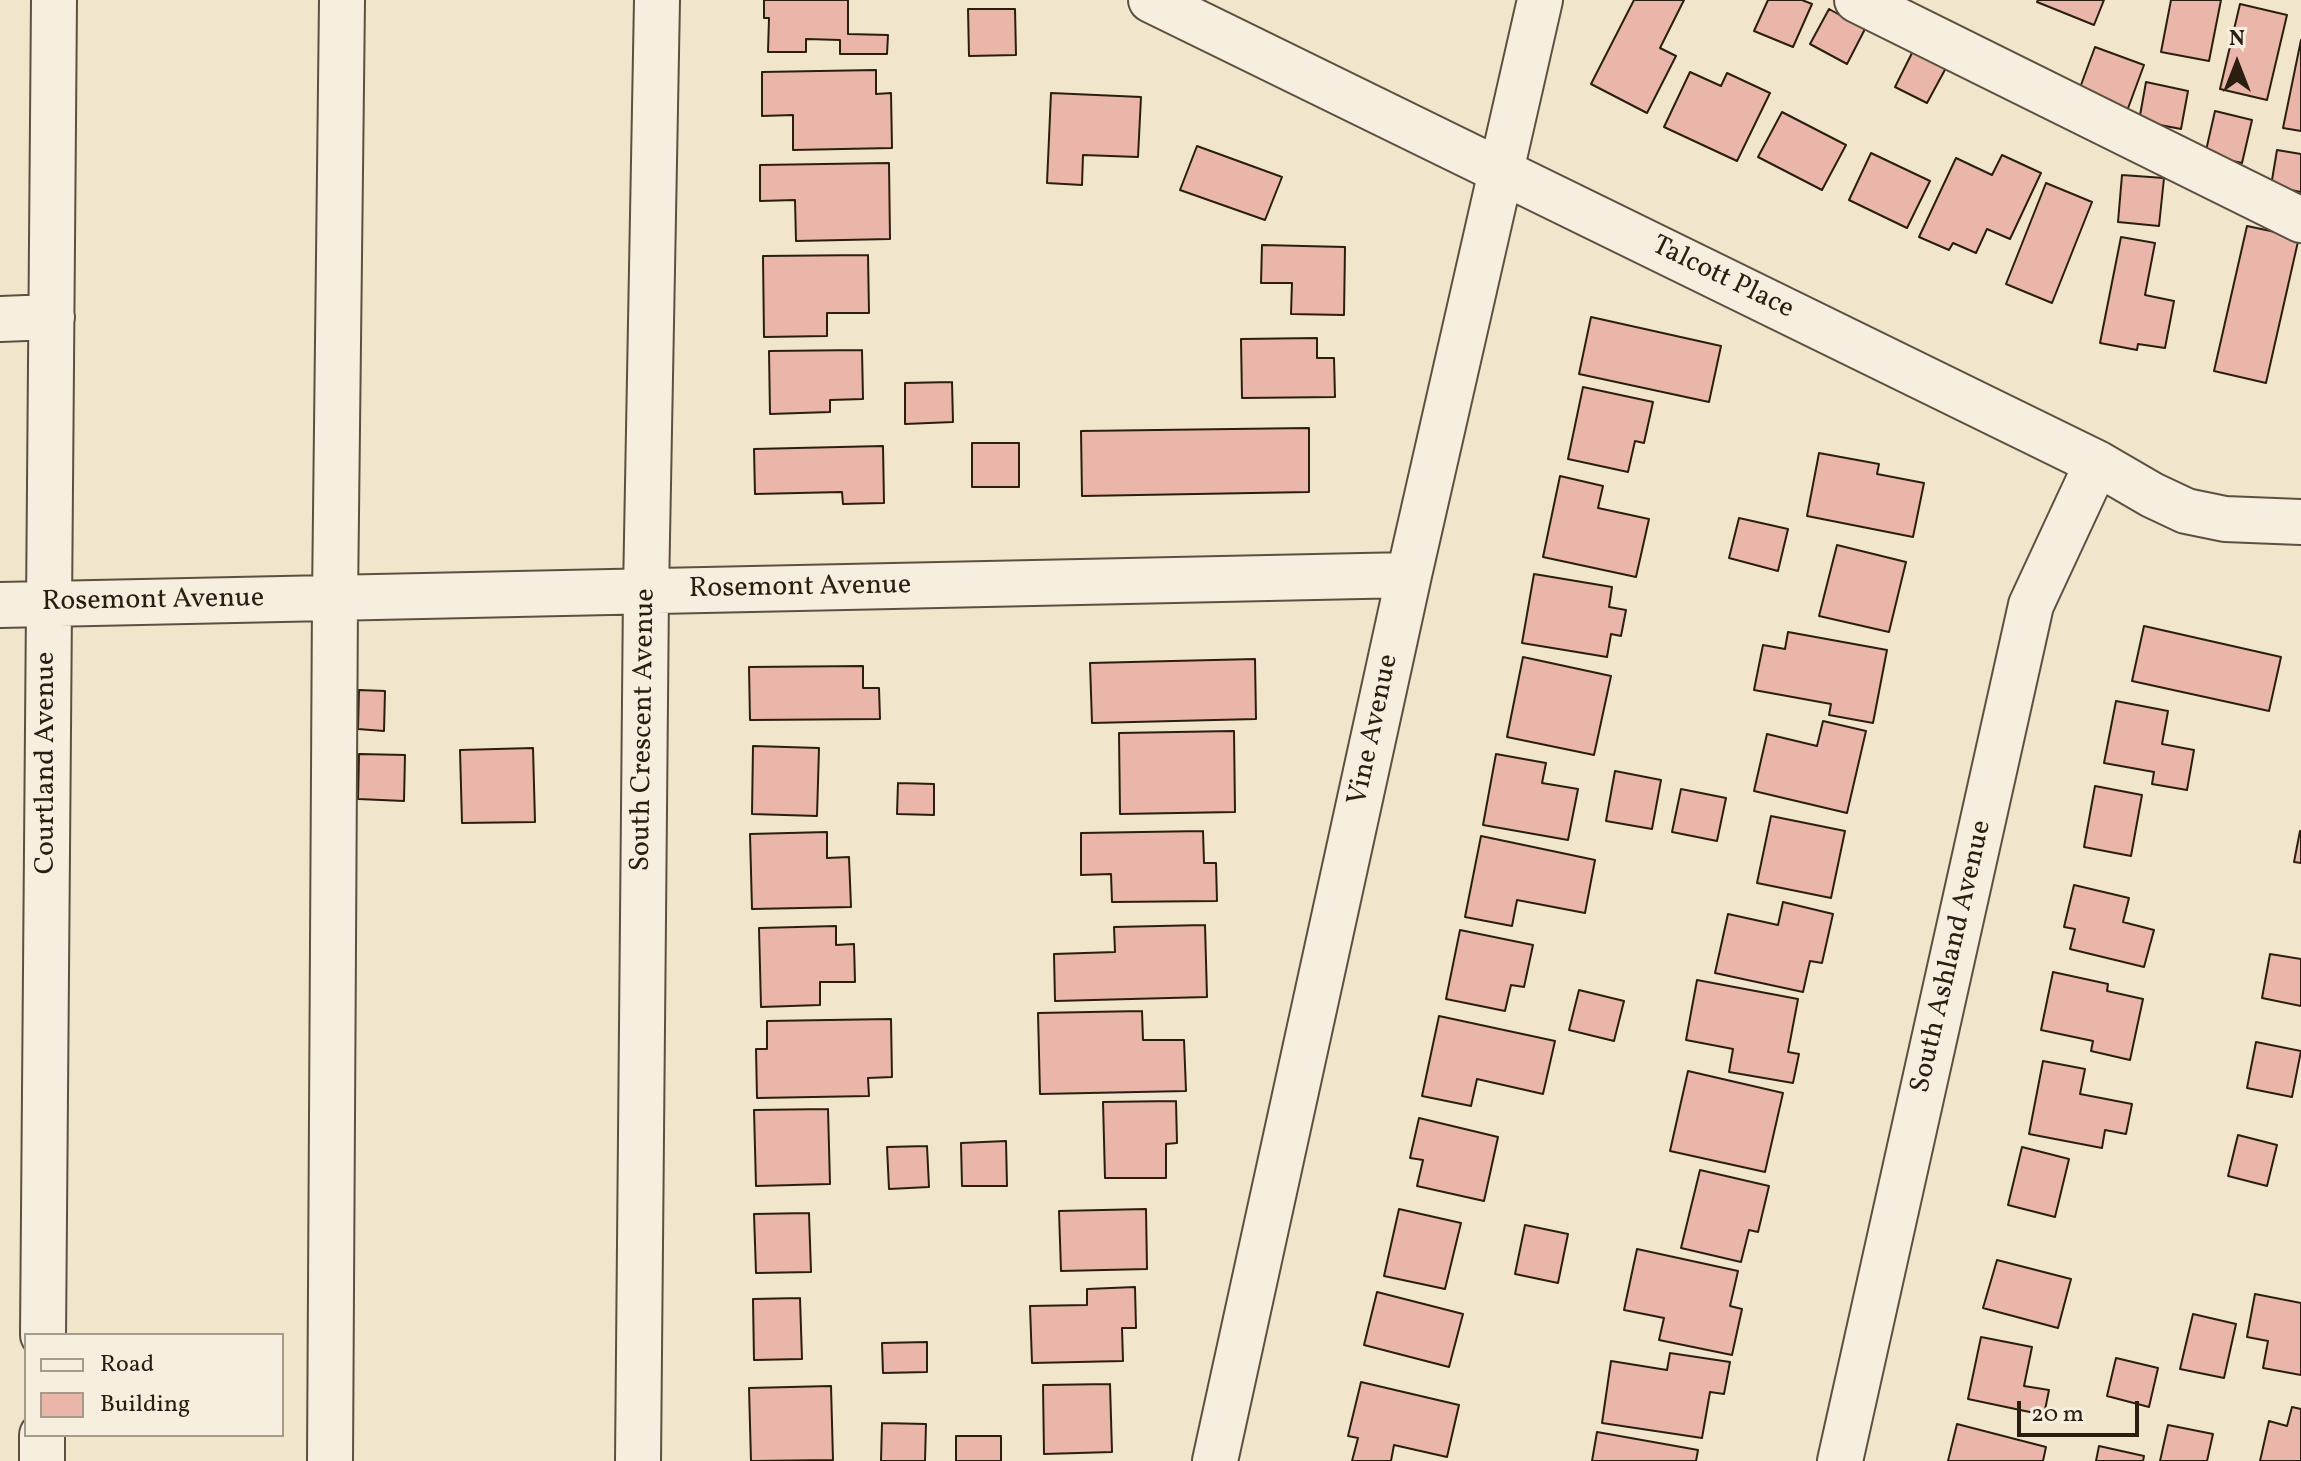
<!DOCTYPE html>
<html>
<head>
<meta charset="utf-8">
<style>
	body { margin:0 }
	#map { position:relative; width:2301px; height:1461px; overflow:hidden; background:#f1e5cc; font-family:Vollkorn,serif }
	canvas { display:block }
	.legend { position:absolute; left:24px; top:1333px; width:260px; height:104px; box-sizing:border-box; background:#f6eede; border:2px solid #a49b8c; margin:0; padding:10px 14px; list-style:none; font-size:24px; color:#2a1e11 }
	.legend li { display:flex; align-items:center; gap:16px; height:40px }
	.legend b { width:40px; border:2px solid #a49b8c }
	.north { position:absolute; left:2197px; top:24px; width:80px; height:80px; -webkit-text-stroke:6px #f6eede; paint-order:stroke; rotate:0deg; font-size:22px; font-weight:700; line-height:32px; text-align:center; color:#2a1e11 }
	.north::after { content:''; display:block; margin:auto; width:28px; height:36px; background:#2a1e11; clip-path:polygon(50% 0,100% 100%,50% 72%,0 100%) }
	.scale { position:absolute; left:2017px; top:1401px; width:122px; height:36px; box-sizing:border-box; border:4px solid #2a1e11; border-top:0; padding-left:10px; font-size:24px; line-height:28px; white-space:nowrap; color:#2a1e11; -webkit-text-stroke:6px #f6eede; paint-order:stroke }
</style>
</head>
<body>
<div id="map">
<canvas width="2301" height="1461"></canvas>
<ul class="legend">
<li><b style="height:10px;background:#f6eede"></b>Road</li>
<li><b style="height:22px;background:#eab6a9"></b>Building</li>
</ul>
<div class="north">N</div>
<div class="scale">20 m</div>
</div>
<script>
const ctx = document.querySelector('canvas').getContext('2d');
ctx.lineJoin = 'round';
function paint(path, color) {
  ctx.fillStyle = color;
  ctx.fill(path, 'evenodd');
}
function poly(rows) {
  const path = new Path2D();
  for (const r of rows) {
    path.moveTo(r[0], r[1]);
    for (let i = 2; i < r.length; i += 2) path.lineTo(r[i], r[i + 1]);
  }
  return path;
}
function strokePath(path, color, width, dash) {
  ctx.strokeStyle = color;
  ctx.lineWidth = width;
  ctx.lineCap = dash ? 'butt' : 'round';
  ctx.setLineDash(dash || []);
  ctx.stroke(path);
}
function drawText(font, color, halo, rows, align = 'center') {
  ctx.font = font + ' Vollkorn,serif';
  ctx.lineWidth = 6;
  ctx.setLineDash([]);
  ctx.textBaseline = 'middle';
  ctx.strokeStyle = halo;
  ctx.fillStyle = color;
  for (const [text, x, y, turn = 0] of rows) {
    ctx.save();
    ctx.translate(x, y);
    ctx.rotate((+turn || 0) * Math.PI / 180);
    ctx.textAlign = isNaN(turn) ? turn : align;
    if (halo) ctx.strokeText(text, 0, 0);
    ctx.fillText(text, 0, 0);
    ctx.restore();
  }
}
const building = poly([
	[764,0,848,0,848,34,888,35,887,54,840,54,840,40,806,39,806,52,768,52,769,18,764,18,764,0],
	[1634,0,1684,0,1660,48,1676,56,1647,113,1591,84,1634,0],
	[1768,0,1802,0,1812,4,1793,47,1754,31,1768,0],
	[2038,0,2104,0,2094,25,2037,2,2038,0],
	[2171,0,2221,0,2209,61,2161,52,2171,0],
	[2240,4,2287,15,2267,100,2220,89,2240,4],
	[968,9,1015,9,1016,55,969,56,968,9],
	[1829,9,1865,29,1847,64,1810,44,1829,9],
	[2301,40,2301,131,2283,128,2301,40],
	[2095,47,2144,65,2127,111,2078,93,2095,47],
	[1914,49,1947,66,1927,103,1895,87,1914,49],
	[876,70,876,94,891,93,892,148,793,150,793,115,762,116,762,72,876,70],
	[1690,72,1721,86,1727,73,1770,93,1737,161,1664,127,1690,72],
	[2146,82,2188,91,2181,129,2139,121,2146,82],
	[1051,93,1141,97,1138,157,1083,155,1082,185,1047,183,1051,93],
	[2215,111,2252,120,2242,163,2205,155,2215,111],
	[1782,112,1846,145,1822,190,1758,157,1782,112],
	[1197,146,1282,177,1265,220,1180,190,1197,146],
	[2277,150,2301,154,2301,192,2271,186,2277,150],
	[1871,153,1930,181,1907,228,1849,200,1871,153],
	[2002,155,2041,173,2010,239,1987,229,1976,253,1953,243,1949,250,1919,237,1956,158,1992,175,2002,155],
	[889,163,890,239,796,241,795,200,760,201,760,165,889,163],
	[2122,175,2164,178,2159,226,2118,222,2122,175],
	[2046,183,2092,202,2052,303,2006,284,2046,183],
	[2247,226,2299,237,2266,383,2214,371,2247,226],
	[2121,237,2155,243,2145,295,2174,301,2165,348,2138,344,2137,350,2100,343,2121,237],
	[1262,245,1345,247,1344,315,1291,314,1292,283,1261,283,1262,245],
	[868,255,869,313,827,313,827,336,764,337,763,256,868,255],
	[1591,317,1721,346,1709,402,1579,374,1591,317],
	[1317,338,1317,358,1334,358,1335,397,1242,398,1241,339,1317,338],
	[862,350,863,399,830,400,830,412,770,414,769,351,862,350],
	[952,382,953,422,905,424,905,383,952,382],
	[1583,387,1653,402,1644,443,1635,441,1628,472,1568,459,1583,387],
	[1309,428,1309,492,1082,496,1081,431,1309,428],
	[972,443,1019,443,1019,487,972,487,972,443],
	[883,446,884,503,843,504,842,492,755,494,754,449,883,446],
	[1819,453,1879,464,1877,474,1924,483,1913,537,1807,516,1819,453],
	[1560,476,1603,486,1598,508,1649,519,1636,577,1543,557,1560,476],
	[1739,518,1788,529,1778,571,1729,558,1739,518],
	[1837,545,1906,562,1889,632,1819,616,1837,545],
	[1534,574,1612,587,1609,607,1626,610,1621,636,1611,634,1607,657,1522,643,1534,574],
	[2144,626,2281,657,2269,711,2132,681,2144,626],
	[1788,632,1887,650,1873,723,1829,715,1831,704,1754,690,1763,645,1785,649,1788,632],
	[1523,657,1611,676,1594,755,1507,737,1523,657],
	[1255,659,1256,719,1092,723,1090,663,1255,659],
	[863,666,863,688,879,688,880,719,750,720,749,667,863,666],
	[359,690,385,691,384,731,358,729,359,690],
	[2116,701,2168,711,2162,744,2194,750,2187,790,2152,784,2154,772,2104,763,2116,701],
	[1823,721,1866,731,1847,813,1754,791,1767,734,1817,746,1823,721],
	[1234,731,1235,812,1120,814,1119,733,1234,731],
	[753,746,819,748,817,816,752,814,753,746],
	[533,748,535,822,462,823,460,750,533,748],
	[359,754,405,755,404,801,358,799,359,754],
	[1496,754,1546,763,1542,783,1578,789,1568,840,1483,825,1496,754],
	[1615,771,1661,780,1652,829,1606,821,1615,771],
	[898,783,934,784,934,815,897,814,898,783],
	[2095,786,2142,795,2131,856,2084,847,2095,786],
	[1681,789,1726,798,1717,841,1672,832,1681,789],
	[1771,816,1845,831,1831,898,1757,883,1771,816],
	[1203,831,1204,863,1216,863,1217,901,1112,902,1111,874,1081,875,1081,833,1203,831],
	[2300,831,2301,831,2301,863,2294,862,2300,831],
	[827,832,827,858,849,857,851,907,752,909,750,834,827,832],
	[1481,836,1595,860,1585,913,1517,900,1512,926,1465,917,1481,836],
	[2074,885,2129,898,2123,922,2154,930,2144,967,2070,949,2075,929,2064,927,2074,885],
	[1783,902,1833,914,1822,963,1810,961,1803,992,1715,973,1728,914,1778,925,1783,902],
	[1205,925,1207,997,1055,1001,1054,954,1115,952,1114,927,1205,925],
	[836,926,836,945,854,944,855,982,820,982,820,1005,761,1007,759,928,836,926],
	[1460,930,1533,945,1524,987,1511,985,1505,1011,1446,999,1460,930],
	[2270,954,2301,959,2301,1006,2262,998,2270,954],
	[2053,972,2108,984,2107,991,2143,999,2130,1060,2091,1051,2093,1041,2041,1030,2053,972],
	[1697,980,1798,999,1788,1052,1799,1054,1793,1083,1729,1072,1733,1049,1686,1040,1697,980],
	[1579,990,1624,1001,1614,1041,1569,1030,1579,990],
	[1142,1011,1143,1040,1184,1040,1186,1091,1040,1094,1038,1013,1142,1011],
	[1439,1016,1555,1041,1543,1094,1477,1079,1471,1106,1422,1096,1439,1016],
	[891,1019,892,1077,868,1078,869,1096,757,1098,756,1049,767,1049,767,1021,891,1019],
	[2256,1042,2301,1051,2292,1097,2247,1088,2256,1042],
	[2043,1061,2085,1069,2080,1094,2132,1104,2126,1134,2105,1130,2102,1148,2029,1134,2043,1061],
	[1688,1071,1783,1093,1765,1172,1670,1151,1688,1071],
	[1176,1101,1177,1143,1166,1144,1166,1178,1105,1178,1103,1102,1176,1101],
	[828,1109,830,1184,756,1186,754,1110,828,1109],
	[1419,1118,1498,1137,1484,1201,1417,1186,1423,1160,1410,1158,1419,1118],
	[2238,1135,2277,1145,2267,1186,2228,1176,2238,1135],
	[1006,1141,1007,1186,962,1186,961,1143,1006,1141],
	[927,1146,929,1187,889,1189,887,1147,927,1146],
	[2022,1147,2069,1159,2055,1217,2008,1205,2022,1147],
	[1700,1170,1769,1186,1758,1232,1749,1230,1741,1262,1681,1248,1700,1170],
	[1146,1209,1147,1269,1061,1271,1059,1211,1146,1209],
	[1399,1209,1461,1223,1445,1289,1384,1276,1399,1209],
	[809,1213,811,1272,756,1273,754,1214,809,1213],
	[1525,1225,1568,1234,1558,1283,1515,1274,1525,1225],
	[1637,1249,1738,1271,1730,1306,1742,1309,1732,1355,1659,1340,1664,1318,1624,1310,1637,1249],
	[1997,1260,2071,1279,2058,1328,1983,1308,1997,1260],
	[1135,1287,1136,1328,1122,1328,1123,1361,1032,1363,1030,1306,1087,1305,1087,1289,1135,1287],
	[1377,1292,1463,1314,1449,1367,1364,1345,1377,1292],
	[2255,1294,2301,1303,2301,1375,2263,1368,2268,1341,2247,1337,2255,1294],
	[800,1298,802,1359,754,1360,753,1299,800,1298],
	[2193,1314,2236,1324,2224,1378,2180,1369,2193,1314],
	[1981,1337,2032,1347,2024,1386,2049,1390,2044,1415,1968,1399,1981,1337],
	[927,1342,927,1372,883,1373,882,1343,927,1342],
	[1670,1353,1730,1362,1724,1394,1710,1392,1702,1438,1602,1423,1611,1361,1667,1370,1670,1353],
	[2116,1358,2158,1368,2149,1407,2107,1396,2116,1358],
	[1361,1382,1459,1405,1447,1457,1394,1445,1391,1461,1352,1461,1358,1438,1348,1436,1361,1382],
	[1110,1384,1112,1452,1044,1454,1043,1385,1110,1384],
	[831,1386,833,1460,751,1461,749,1388,831,1386],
	[2292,1407,2301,1409,2301,1461,2260,1461,2269,1421,2287,1426,2292,1407],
	[882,1423,926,1424,925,1461,881,1461,882,1423],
	[1957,1424,2046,1447,2043,1461,1948,1461,1957,1424],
	[2168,1425,2213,1434,2207,1461,2160,1461,2168,1425],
	[1597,1432,1698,1450,1696,1461,1592,1461,1597,1432],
	[956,1436,1001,1436,1001,1461,956,1461,956,1436],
	[2099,1446,2144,1456,2143,1461,2096,1461,2099,1446]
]);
paint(building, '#eab6a9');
strokePath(building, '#2a1e11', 2);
const minor = poly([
	[1151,0,2097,463,2152,495,2186,511,2225,519,2301,522],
	[1857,0,2301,220],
	[0,319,52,317],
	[0,605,1409,575],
	[43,1335,54,0],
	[42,1461,42,1435],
	[330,1461,335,599,342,0],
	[638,1461,646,592,657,0],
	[1215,1461,1409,575,1540,0],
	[1840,1461,2031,605,2097,463]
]);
strokePath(minor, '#5c5040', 48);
strokePath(minor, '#f6eede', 44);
drawText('28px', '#2a1e11', '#f6eede', [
	["Talcott Place",1722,279,26],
	["Rosemont Avenue",800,589,-1],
	["Rosemont Avenue",153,602,-1],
	["South Crescent Avenue",645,730,-89],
	["Vine Avenue",1375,730,-78],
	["Courtland Avenue",48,763,-90],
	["South Ashland Avenue",1953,957,-77]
]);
</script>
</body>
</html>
